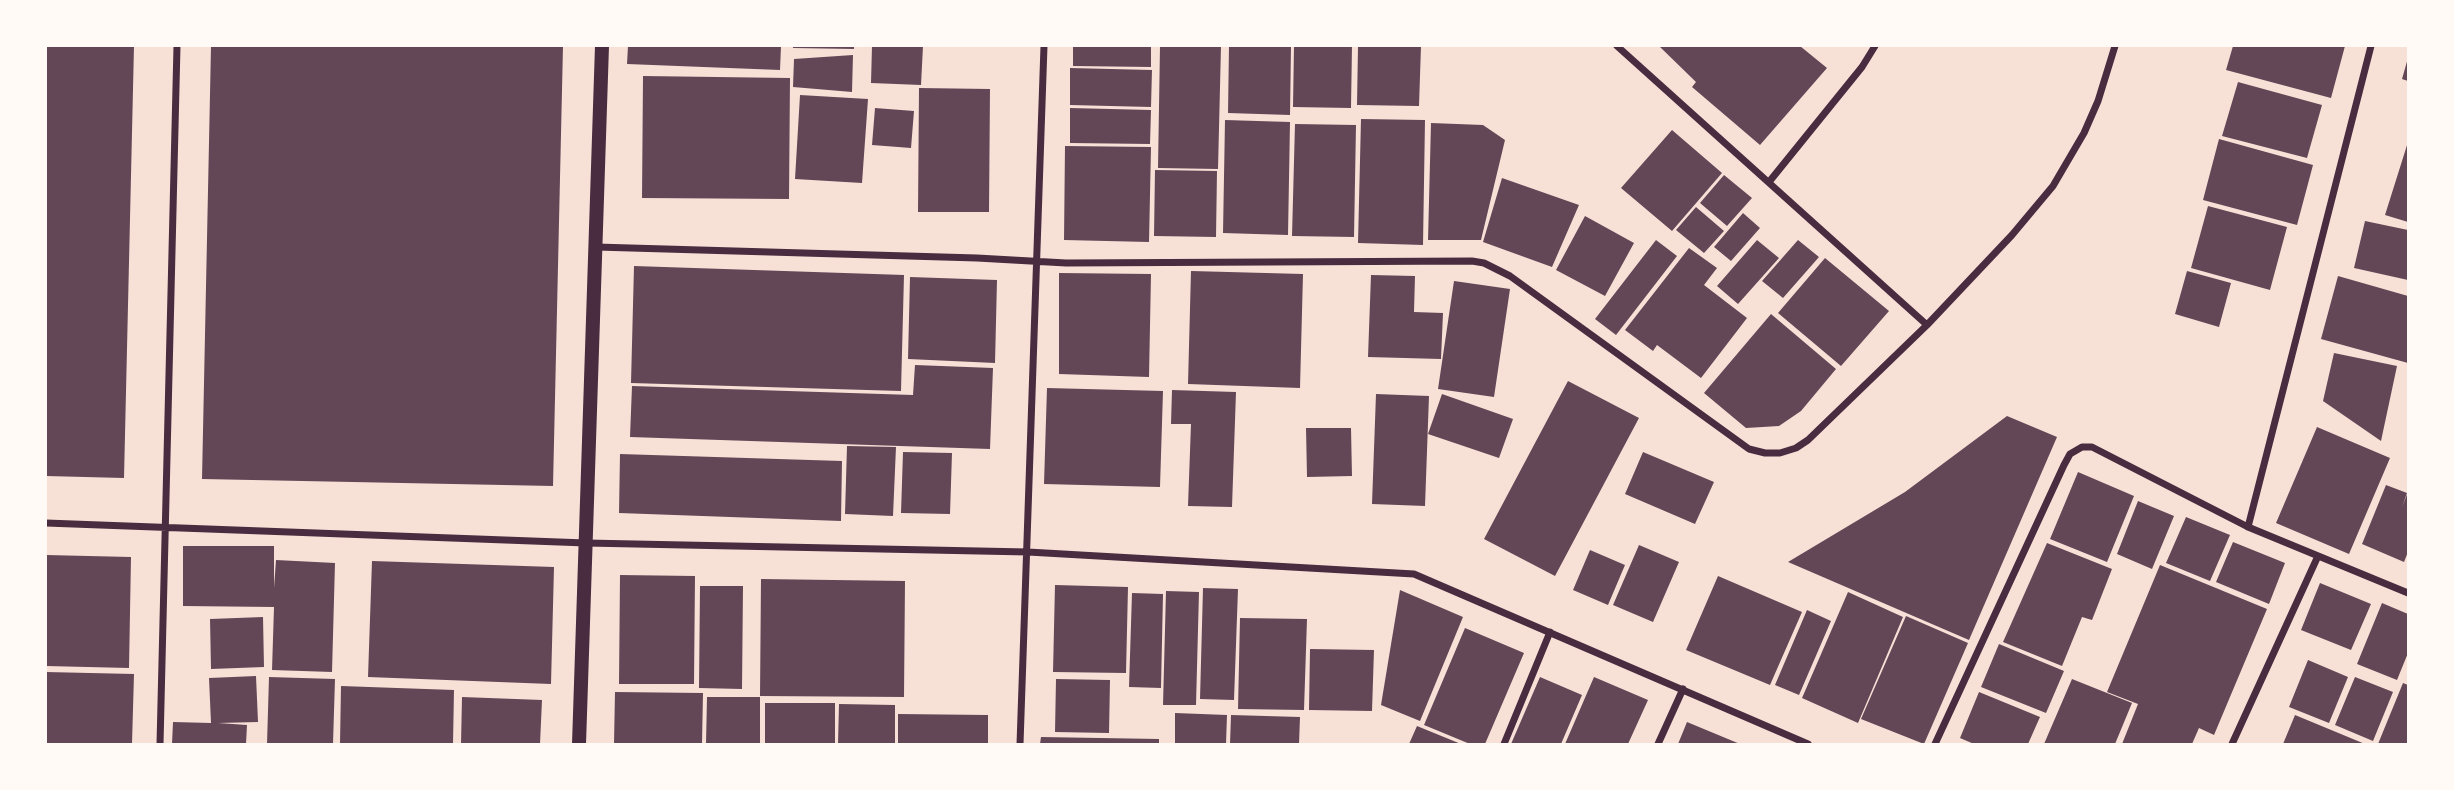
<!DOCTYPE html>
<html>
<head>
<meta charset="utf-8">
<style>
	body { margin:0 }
	#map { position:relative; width:2454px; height:790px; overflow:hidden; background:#f7e1d7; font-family:"Exo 2",sans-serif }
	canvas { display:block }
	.frame { position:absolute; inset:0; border:47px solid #fffaf5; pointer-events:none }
</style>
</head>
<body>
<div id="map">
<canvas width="2454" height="790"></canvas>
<div class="frame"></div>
</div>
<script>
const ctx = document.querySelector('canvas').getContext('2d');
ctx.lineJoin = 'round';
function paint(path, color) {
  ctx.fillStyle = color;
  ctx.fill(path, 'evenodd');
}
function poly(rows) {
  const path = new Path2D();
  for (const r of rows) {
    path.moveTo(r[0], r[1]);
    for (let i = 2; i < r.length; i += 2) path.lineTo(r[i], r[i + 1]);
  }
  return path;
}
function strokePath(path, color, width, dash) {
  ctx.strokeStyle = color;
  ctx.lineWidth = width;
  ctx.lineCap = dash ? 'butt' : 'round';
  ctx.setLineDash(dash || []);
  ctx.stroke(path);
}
paint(poly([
	[46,46,134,46,124,478,46,476],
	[211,46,563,46,553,486,202,479],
	[628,46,781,46,780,70,627,64],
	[793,46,854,46,854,49,793,48],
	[872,46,923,46,921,85,871,83],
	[1073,46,1151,46,1151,67,1073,66],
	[1160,46,1221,46,1218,169,1158,168],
	[1229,46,1291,46,1290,115,1228,113],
	[1294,46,1352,46,1351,108,1293,107],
	[1358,46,1421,46,1419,106,1357,105],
	[1659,46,1800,46,1827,68,1760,145,1692,87,1696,82],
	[2233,46,2345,46,2331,98,2226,70],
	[853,55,852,92,793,87,794,59],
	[2408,58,2408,81,2402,79],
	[1070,68,1152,70,1151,107,1070,105],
	[643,76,790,78,789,199,642,198],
	[2238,82,2322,105,2307,158,2222,136],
	[919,88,990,89,989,212,918,212],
	[800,95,868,99,862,183,795,179],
	[875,108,914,111,911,148,872,145],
	[1070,108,1151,110,1150,144,1070,143],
	[1361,119,1425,120,1423,245,1358,243],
	[1225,120,1290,122,1288,235,1223,233],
	[1431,123,1483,125,1505,140,1481,240,1428,240],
	[1295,124,1356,125,1354,237,1292,236],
	[1672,130,1722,173,1672,231,1621,188],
	[2219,139,2313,165,2297,225,2203,200],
	[2408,142,2408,222,2385,215],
	[1065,146,1151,147,1149,242,1064,240],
	[1155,170,1217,171,1216,237,1154,236],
	[1724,175,1752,198,1727,226,1700,203],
	[1502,178,1579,205,1552,267,1483,242],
	[2208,206,2287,227,2270,290,2191,268],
	[1696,207,1724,231,1704,253,1676,230],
	[1743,213,1760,228,1731,261,1714,247],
	[1585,216,1634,243,1605,296,1556,270],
	[2365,221,2408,230,2408,280,2354,268],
	[1656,240,1677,256,1616,335,1595,319],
	[1757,240,1779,258,1738,304,1717,286],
	[1798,240,1819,257,1783,298,1762,281],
	[1689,248,1717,268,1704,285,1747,318,1701,378,1657,345,1653,351,1625,330],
	[1825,258,1889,311,1841,366,1778,313],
	[634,266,904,275,901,391,631,383],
	[1191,271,1303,274,1300,388,1188,384],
	[2187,271,2231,283,2219,327,2175,314],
	[1059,273,1151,274,1149,377,1059,374],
	[1371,275,1415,276,1414,312,1443,313,1441,359,1368,357],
	[2338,276,2408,296,2408,363,2321,339],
	[910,277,997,280,995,363,908,359],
	[1454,281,1510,289,1494,397,1438,389],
	[1771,314,1836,369,1801,411,1779,426,1746,428,1704,393],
	[2334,353,2397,366,2381,441,2323,401],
	[915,365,993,368,990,449,630,437,632,386,913,395],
	[1568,381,1639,418,1555,576,1484,539],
	[1047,388,1163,391,1160,487,1044,484],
	[1172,390,1236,392,1232,507,1188,506,1191,424,1171,424],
	[1376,394,1429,396,1425,506,1372,504],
	[1442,394,1513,419,1499,458,1428,434],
	[2007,416,2057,437,1969,640,1788,562,1905,492],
	[2317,427,2390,458,2349,554,2276,523],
	[1306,428,1351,428,1352,476,1307,477],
	[847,446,896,447,893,516,845,514],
	[903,452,952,453,950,514,901,513],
	[1643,452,1714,482,1695,524,1625,494],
	[620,454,842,461,841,521,619,513],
	[2078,472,2134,496,2107,562,2050,539],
	[2386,485,2407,493,2402,507,2408,492,2408,552,2404,562,2362,544],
	[2138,501,2174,516,2152,569,2117,554],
	[2186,517,2230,535,2210,581,2166,563],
	[2233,542,2285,563,2269,604,2216,582],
	[2047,543,2112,569,2092,620,2082,617,2062,666,2003,642],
	[1639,545,1679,562,1653,622,1613,605],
	[183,546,274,546,274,588,276,560,335,563,332,672,272,670,274,607,183,606],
	[1590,550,1625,565,1608,605,1573,590],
	[46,555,131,557,129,668,46,666],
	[372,561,554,567,551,684,368,677],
	[2160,565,2267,609,2214,735,2199,728,2192,744,2122,744,2138,704,2107,692],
	[620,575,695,576,694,684,619,684],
	[1718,576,1802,612,1770,685,1686,650],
	[761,579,905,581,904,697,760,696],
	[2320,583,2371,604,2351,650,2301,630],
	[1055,585,1128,587,1126,673,1053,672],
	[700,586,743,586,742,689,699,688],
	[1203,588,1238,589,1234,700,1200,699],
	[1400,590,1463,617,1420,721,1381,705],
	[1166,591,1199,592,1196,705,1163,705],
	[1848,592,1903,617,1858,723,1802,698],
	[1132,593,1163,594,1161,688,1129,687],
	[2382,603,2408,614,2408,653,2397,680,2357,664],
	[1807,610,1831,621,1799,695,1775,685],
	[1906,616,1968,643,1924,744,1861,719],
	[263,617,264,667,211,669,210,619],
	[1240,618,1307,619,1304,710,1238,709],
	[1465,628,1524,653,1485,744,1470,744,1424,725],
	[1999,644,2064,671,2046,713,1981,687],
	[1310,649,1374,650,1372,711,1309,710],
	[2308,660,2348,677,2329,723,2289,707],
	[46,672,134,674,132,744,46,744],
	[256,676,258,722,218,723,247,725,246,744,172,744,173,722,211,723,209,678],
	[269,677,335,679,333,744,267,744],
	[1540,677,1582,695,1561,744,1511,744],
	[1594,677,1648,700,1628,744,1565,744],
	[2355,677,2393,692,2373,741,2335,725],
	[1056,679,1110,680,1109,733,1055,732],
	[2072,679,2132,703,2115,744,2044,744],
	[2403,683,2408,685,2408,744,2378,744],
	[341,686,454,690,453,744,340,744],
	[615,692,703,693,702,744,614,744],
	[1979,692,2040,717,2028,744,1974,744,1960,738],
	[462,697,542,700,540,744,461,744],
	[707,697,760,697,760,744,706,744],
	[765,703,835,703,835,744,765,744],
	[839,704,895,705,895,744,838,744],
	[1175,713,1227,715,1226,744,1175,744],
	[898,714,988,715,988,744,898,744],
	[1231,715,1300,717,1299,744,1230,744],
	[2295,715,2365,744,2283,744],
	[1687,722,1740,744,1678,744],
	[1417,726,1461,744,1409,744],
	[1041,737,1159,739,1159,744,1040,744]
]), '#644757');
strokePath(poly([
	[1617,46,1927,325],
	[1769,182,1862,67,1875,46],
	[596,247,977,258,1066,263,1472,261,1484,263,1510,276,1749,449,1765,453,1780,453,1796,448,1808,440,1927,325,2012,235,2053,186,2084,133,2098,101,2115,46],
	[46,523,586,543,1028,552,1414,574,1808,744],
	[2248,527,2371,46],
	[160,744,177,46],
	[1020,744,1044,46],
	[1504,744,1550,632],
	[1658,744,1683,689],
	[1935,744,2064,465,2070,454,2082,447,2092,447,2248,527,2408,593],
	[2232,744,2318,556]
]), '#4a2c40', 7);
strokePath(poly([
	[579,744,602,46]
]), '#4a2c40', 14);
</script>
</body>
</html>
